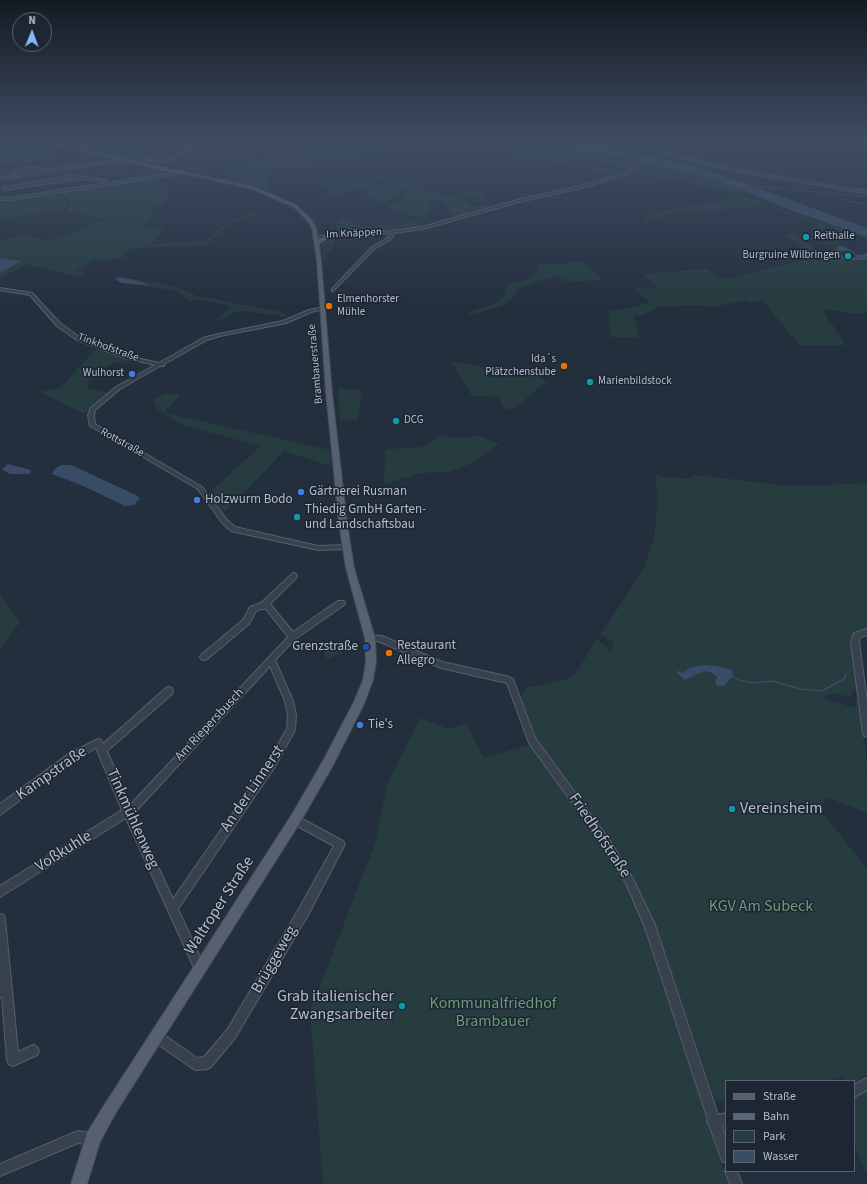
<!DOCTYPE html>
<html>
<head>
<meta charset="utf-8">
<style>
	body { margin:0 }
	#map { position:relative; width:867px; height:1184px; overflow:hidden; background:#242f3e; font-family:"Source Sans 3",sans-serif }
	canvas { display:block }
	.legend { position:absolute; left:725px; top:1080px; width:130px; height:92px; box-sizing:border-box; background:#1d2633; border:1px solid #59626f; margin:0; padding:5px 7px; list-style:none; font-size:12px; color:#b4bcc9 }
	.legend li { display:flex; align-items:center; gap:8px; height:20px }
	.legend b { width:20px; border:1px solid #59626f }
	.north { position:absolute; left:12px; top:12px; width:40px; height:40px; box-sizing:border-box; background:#1d2633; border:1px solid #59626f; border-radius:50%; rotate:1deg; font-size:11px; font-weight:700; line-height:16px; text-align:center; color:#b4bcc9 }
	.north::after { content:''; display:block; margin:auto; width:14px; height:18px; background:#8ab4f8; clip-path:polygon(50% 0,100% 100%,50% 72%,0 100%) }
</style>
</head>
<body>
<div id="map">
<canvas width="867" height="1184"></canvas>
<ul class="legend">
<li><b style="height:5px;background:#56606e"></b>Straße</li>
<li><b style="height:5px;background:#5a6575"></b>Bahn</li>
<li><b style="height:11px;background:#263c3f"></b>Park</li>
<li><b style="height:11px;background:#394c67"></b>Wasser</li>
</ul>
<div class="north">N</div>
</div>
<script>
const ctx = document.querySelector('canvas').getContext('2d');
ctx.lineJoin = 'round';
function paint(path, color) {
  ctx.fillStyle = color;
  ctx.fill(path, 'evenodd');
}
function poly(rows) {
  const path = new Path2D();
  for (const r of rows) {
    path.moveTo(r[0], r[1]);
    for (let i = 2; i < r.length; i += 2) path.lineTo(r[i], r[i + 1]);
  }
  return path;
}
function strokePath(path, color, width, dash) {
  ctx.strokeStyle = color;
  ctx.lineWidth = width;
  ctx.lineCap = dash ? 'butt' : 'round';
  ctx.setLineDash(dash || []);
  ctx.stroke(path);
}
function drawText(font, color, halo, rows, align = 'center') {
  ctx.font = font + ' "Source Sans 3",sans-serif';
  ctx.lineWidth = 3;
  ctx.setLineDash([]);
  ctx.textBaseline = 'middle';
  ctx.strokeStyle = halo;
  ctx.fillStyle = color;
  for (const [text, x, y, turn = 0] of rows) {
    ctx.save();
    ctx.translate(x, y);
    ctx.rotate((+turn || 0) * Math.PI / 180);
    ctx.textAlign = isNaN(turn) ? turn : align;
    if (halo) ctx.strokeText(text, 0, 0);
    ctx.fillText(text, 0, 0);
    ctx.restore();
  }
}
paint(poly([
	[34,141,54,145,34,151,60,157,0,166,0,153,3,155,16,151,3,148,22,143,13,143,0,147,0,142],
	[106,141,152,141,139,150,148,151,138,157,130,158,83,149,87,145,101,144],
	[400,141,470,141,622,172,600,179,612,174,546,161,476,144,464,143,463,145,469,147,458,149,439,149,434,146,412,152,438,144,448,142,434,141,330,157,312,162,332,167,331,168,271,167,267,177,268,190,231,181,229,173,233,167,193,171,187,169,322,151,341,146,354,147],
	[479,141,482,141,568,160,627,170,588,165],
	[488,141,505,141,558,148,640,163,630,169],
	[634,141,657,141,660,149,658,152,631,147,636,144,629,143],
	[666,154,677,156,720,168,712,171,663,156],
	[647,165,667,170,716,181,630,172],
	[78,168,79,170,152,173,174,172,173,175,160,177,162,185,167,185,169,191,163,204,154,205,150,213,152,216,143,227,164,228,152,244,205,241,227,222,253,211,259,212,243,220,229,224,206,245,132,248,122,257,109,261,96,259,76,270,86,273,79,277,27,264,0,278,0,273,21,261,0,258,0,242,24,234,47,241,106,220,66,211,70,206,61,189,148,175,79,171,0,183,0,179],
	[378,174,393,179,427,184,419,189,447,195,464,195,461,193,463,190,484,193,488,195,482,201,478,201,477,197,464,197,464,200,473,207,484,204,491,208,453,219,445,201,414,199,428,200,430,208,429,214,416,218,386,207,402,199,400,198,408,188,372,179],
	[353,179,401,189,383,204,363,194,370,192,361,188,321,199,332,191,311,181],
	[680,182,725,184,741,192,867,237,867,239,858,236,854,237,858,239,848,239,836,245,830,245,813,234,835,228,833,226,750,195],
	[746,183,836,191,836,189,867,193,867,195],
	[54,195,61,196,68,206,61,210,0,220,0,202],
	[746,198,759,200,768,206,695,211,670,214,645,222,642,219,661,210,724,202,728,199],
	[773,206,826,225,829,227,801,231,819,226,775,208],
	[344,217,361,227,395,224,413,220,421,226,382,231,337,233,336,223],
	[375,234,335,238,331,251,326,251,326,260,324,260,322,245,326,239],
	[794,234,817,250,823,252,823,256,820,258,823,259,827,260,826,251,843,260,867,261,867,313,855,314,822,309,846,345,800,346,763,301,752,303,744,300,714,307,699,305,658,307,643,315,634,316,639,338,611,337,608,311,635,307,650,302,633,288,658,288,644,274,706,269,724,279,808,259,810,255,809,252,785,235],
	[582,261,603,280,568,282,557,276,534,282,516,290,512,299,502,306,471,315,469,312,494,304,505,295,508,285,535,276,538,264,567,265,570,262],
	[122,277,169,285,198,296,278,311,289,317,245,311,237,311,218,321,230,306,201,300,188,301,176,290,154,288,152,285],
	[96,349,131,359,127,363,115,362,100,370,89,380,87,388,109,393,90,411,83,413,40,392,61,387],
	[451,361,483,367,488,377,506,378,509,371,533,375,547,381,513,410,504,408,498,397,472,396],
	[338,388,362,390,358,419,340,420],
	[165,393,180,395,166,410,169,414,330,450,331,466,284,451,224,513,208,494,260,446,182,425,157,409,153,400],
	[478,435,499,444,470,464,448,472,421,473,384,484,385,449,415,448,428,445,440,436,464,438],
	[656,474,664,477,689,479,695,475,781,485,825,485,867,483,867,631,860,630,854,633,858,688,851,693,851,697,833,693,821,698,856,708,855,698,859,699,867,761,867,769,865,769,867,773,867,813,829,798,817,806,867,869,867,1075,854,1084,854,1081,845,1081,843,1077,823,1081,726,1081,726,1099,716,1101,657,929,635,880,612,840,532,736,520,698,526,688,568,679,575,674,597,639,611,651,614,643,601,634,643,570,654,537,656,521,657,506],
	[704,665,723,668,733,676,724,686,717,686,717,677,710,672,704,671,685,680,677,673,677,671,682,673,691,667],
	[0,595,20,622,0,650],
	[327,643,341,644,343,653,327,659,323,650],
	[420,718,449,729,466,723,484,758,529,745,537,752,600,840,630,891,641,916,728,1184,323,1184,310,1011,375,844,387,784],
	[867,1091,867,1174,854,1145,854,1096]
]), '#263c3f');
paint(poly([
	[326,141,341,143,333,146,310,148,310,142],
	[514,141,555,141,608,148,662,158,711,171,867,228,867,237,796,212,716,180,621,158],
	[837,246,843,246,856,253,843,251,838,253,849,258,856,257,854,254,863,255,867,252,867,260,843,260,832,252,838,248],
	[0,258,21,261,0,273],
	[118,277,135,280,153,286,122,283,115,279],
	[8,464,31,470,30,474,10,474,2,469],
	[61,465,71,465,136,495,140,498,134,505,125,506,81,485,52,474,55,469],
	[704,665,716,666,732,670,733,676,724,686,717,686,715,682,717,677,710,672,704,671,685,680,677,673,676,670,682,673,691,667]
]), '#394c67');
strokePath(poly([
	[842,198,851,202,867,204]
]), '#394c67', 1);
strokePath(poly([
	[733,676,739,680,754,683,772,681,800,689,822,691,844,679,846,674]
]), '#394c67', 1.5);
const minor = poly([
	[196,141,199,141,186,150,254,150,263,141,265,141,255,152,184,152,169,162,158,162,135,159,0,179,0,177,9,176,8,174,17,169,32,167,44,168,45,170,135,157,158,160,168,160,196,141],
	[32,169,42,170,42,171,10,176,19,171,32,169],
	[584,141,609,143,612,141,614,141,610,145,584,141],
	[662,141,664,141,667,148,666,152,733,169,867,191,867,193,733,171,665,153,631,172,629,172,629,170,664,152,665,148,662,141],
	[179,172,180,174,9,200,2,200,0,199,0,196,3,198,9,198,179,172],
	[620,174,621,176,585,187,519,202,423,229,393,233,394,235,390,240,374,249,333,291,332,291,332,289,372,247,388,238,390,235,390,233,316,238,314,237,316,236,391,231,422,227,517,200,583,185,620,174],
	[73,175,108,180,107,181,80,179,5,190,3,189,5,187,73,175],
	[73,177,78,177,26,185,73,177],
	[0,288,32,293,61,324,81,338,128,356,159,363,203,338,219,334,283,321,309,310,324,307,324,309,311,312,286,323,220,336,207,340,164,364,164,366,160,366,120,389,95,410,94,415,95,424,202,487,227,520,235,527,318,546,347,545,349,545,350,547,349,549,318,550,231,531,223,524,198,489,90,426,88,415,91,408,116,387,155,365,125,358,77,340,57,326,30,295,0,290,0,288],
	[294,573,296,574,297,576,296,578,270,604,293,632,338,601,344,601,345,603,344,605,295,639,275,660,293,701,296,715,295,730,274,768,178,909,205,968,204,972,200,973,196,972,126,818,0,897,0,886,122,810,96,748,73,761,0,815,0,804,67,755,98,739,101,740,103,744,166,688,169,687,172,688,173,691,172,694,107,751,130,805,288,637,266,609,261,609,256,611,249,624,207,659,204,660,201,659,200,657,201,655,243,620,250,607,261,603,292,574,294,573],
	[270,666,285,701,288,715,287,729,268,762,173,899,133,813,136,811,270,666],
	[867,629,867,635,860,637,859,642,867,702,867,737,864,736,863,733,851,642,854,633,867,629],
	[370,635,382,636,442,662,506,676,513,679,535,738,611,842,633,879,655,925,718,1115,726,1113,726,1125,722,1126,726,1138,726,1163,722,1161,710,1127,707,1122,708,1120,646,930,627,885,605,848,529,743,507,683,441,668,378,641,367,640,366,638,367,636,370,635],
	[295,815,343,841,345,844,308,915,235,1038,211,1067,207,1069,196,1070,192,1068,152,1040,150,1036,152,1032,156,1030,160,1032,197,1058,204,1057,227,1030,300,907,334,846,292,823,290,820,292,817,295,815],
	[0,914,4,915,5,919,18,1052,33,1045,37,1047,39,1051,37,1055,13,1066,9,1064,7,1060,2,997,0,997,0,914],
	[867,1078,867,1090,854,1097,854,1085,867,1078],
	[78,1131,93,1133,97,1135,99,1139,97,1143,93,1145,78,1143,0,1176,0,1164,78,1131],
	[726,1168,726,1171,737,1171,742,1184,730,1184,725,1171,726,1168]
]);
const major = poly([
	[39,141,45,141,179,171,183,170,185,171,184,172,254,187,296,205,311,219,316,228,318,240,325,236,329,237,319,244,321,260,332,393,347,523,354,568,375,638,376,662,373,680,364,704,332,767,299,824,115,1114,100,1142,87,1184,71,1184,87,1133,105,1104,291,816,324,759,354,702,363,680,366,662,365,638,346,568,339,523,326,393,317,260,312,228,307,220,294,207,252,189,186,174,179,174,39,141]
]);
strokePath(minor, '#565f6c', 2);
strokePath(major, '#414a57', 2);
paint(minor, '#38414e');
paint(major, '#56606e');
strokePath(poly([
	[472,141,587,166,637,174,867,197]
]), '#5a6575', 1, [1.5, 1.5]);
const minorBridge = poly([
	[620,175,630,171]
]);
strokePath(minorBridge, '#565f6c', 4, []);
strokePath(minorBridge, '#38414e', 3);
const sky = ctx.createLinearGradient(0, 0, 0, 307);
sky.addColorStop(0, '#141a22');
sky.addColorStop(0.46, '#3f4d63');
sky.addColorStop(1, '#3f4d6300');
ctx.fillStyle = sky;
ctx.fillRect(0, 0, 867, 307);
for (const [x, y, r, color] of [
	[806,237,4,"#0f9aa8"],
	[848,256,4,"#0f9aa8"],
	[329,306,4,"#e8710a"],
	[564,366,4,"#e8710a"],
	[132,374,4,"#3f7fe0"],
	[590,382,4,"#0f9aa8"],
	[396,421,4,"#0f9aa8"],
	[301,492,4,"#3f7fe0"],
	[197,500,4,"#3f7fe0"],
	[297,517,4,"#0f9aa8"],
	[366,647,4,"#1a4fb4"],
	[389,653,4,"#e8710a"],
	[360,725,4,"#3f7fe0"],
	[732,809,4,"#0f9aa8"],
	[402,1006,4,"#0f9aa8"]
]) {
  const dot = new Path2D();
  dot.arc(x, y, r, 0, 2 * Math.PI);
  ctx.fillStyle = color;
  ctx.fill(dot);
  strokePath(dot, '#1d2633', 1.5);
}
drawText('11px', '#b4bcc9', '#1d2633', [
	["Im Knäppen",354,234,-3],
	["Tinkhofstraße",108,348,20],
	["Brambauerstraße",316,364,-95],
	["Rottstraße",122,443,29]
]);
drawText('11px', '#b4bcc9', '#1d2633', [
	["Reithalle",814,237],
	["Burgruine Wilbringen",840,256,"right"],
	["Elmenhorster",337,300],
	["Mühle",337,313],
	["Ida´s",556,360,"right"],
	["Plätzchenstube",556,373,"right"],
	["Wulhorst",124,374,"right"],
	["Marienbildstock",598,382],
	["DCG",404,421]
], 'left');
drawText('13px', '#b4bcc9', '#1d2633', [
	["Gärtnerei Rusman",309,492],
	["Holzwurm Bodo",205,500],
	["Thiedig GmbH Garten-",305,510],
	["und Landschaftsbau",305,525],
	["Restaurant",397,646],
	["Allegro",397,661],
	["Grenzstraße",358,647,"right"],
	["Tie's",368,725]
], 'left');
drawText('13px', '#b4bcc9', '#1d2633', [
	["Am Riepersbusch",210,725,-47]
]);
drawText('16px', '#b4bcc9', '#1d2633', [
	["Kampstraße",52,774,-35],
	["An der Linnerst",253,789,-56],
	["Tinkmühlenweg",132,819,66],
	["Friedhofstraße",599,836,56],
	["Voßkuhle",64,852,-32],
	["Waltroper Straße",220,906,-57],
	["Brüggeweg",275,960,-60]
]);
drawText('16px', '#b4bcc9', '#1d2633', [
	["Vereinsheim",740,809],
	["Grab italienischer",394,997,"right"],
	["Zwangsarbeiter",394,1015,"right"]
], 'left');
drawText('16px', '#6b9a76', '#1d2633', [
	["KGV Am Subeck",761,907],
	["Kommunalfriedhof",493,1004],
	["Brambauer",493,1022]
]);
</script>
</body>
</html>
